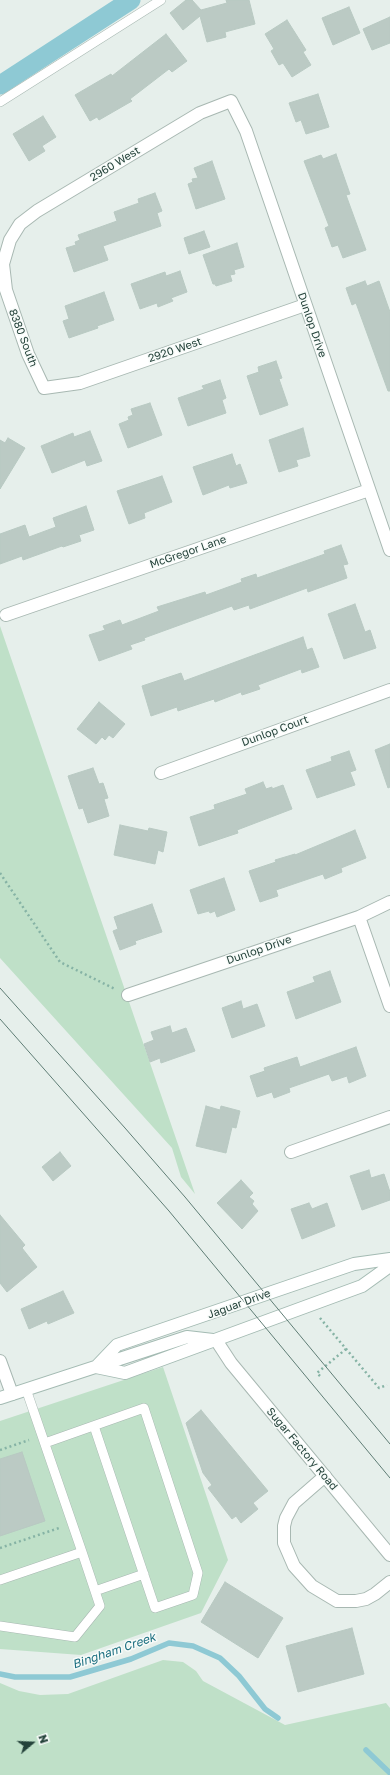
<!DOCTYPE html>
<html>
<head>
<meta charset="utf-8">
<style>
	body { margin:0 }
	#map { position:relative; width:390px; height:1775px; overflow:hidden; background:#e6efeb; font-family:"Golos Text",sans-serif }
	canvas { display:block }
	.north { position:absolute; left:12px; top:1723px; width:40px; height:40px; -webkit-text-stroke:3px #f7fbf9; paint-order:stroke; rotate:71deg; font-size:11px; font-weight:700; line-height:16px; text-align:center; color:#24423a }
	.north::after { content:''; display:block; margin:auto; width:14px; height:18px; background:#24423a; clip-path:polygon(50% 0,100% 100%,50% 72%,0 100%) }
</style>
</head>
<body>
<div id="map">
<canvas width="390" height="1775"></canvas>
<div class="north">N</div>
</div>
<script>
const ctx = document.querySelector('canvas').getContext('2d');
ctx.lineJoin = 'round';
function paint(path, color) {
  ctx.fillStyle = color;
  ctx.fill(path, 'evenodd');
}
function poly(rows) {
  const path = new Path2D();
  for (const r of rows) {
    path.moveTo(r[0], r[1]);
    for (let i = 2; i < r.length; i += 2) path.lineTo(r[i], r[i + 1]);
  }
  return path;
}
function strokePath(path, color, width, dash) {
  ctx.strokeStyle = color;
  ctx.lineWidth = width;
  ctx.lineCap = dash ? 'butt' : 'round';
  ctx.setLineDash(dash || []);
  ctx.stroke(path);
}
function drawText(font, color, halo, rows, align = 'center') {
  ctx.font = font + ' "Golos Text",sans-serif';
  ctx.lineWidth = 3;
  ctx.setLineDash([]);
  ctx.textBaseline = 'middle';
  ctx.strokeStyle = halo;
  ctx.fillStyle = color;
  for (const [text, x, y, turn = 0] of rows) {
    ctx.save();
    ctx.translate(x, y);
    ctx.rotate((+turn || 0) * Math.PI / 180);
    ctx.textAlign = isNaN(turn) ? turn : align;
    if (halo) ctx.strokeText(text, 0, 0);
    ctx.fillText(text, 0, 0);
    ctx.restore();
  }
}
paint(poly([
	[0,626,195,1194,181,1177,172,1148,0,958],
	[163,1367,228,1560,201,1613,81,1655,0,1649,0,1421],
	[163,1660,183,1662,196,1671,203,1681,285,1725,386,1703,390,1708,390,1775,0,1775,0,1683,19,1691,40,1695,68,1694]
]), '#bfe0c8');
strokePath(poly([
	[0,1674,15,1677,70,1677,131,1659,169,1643,193,1646,220,1658,239,1676,265,1709,278,1718],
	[366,1750,390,1773]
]), '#8ec9d4', 5.5);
strokePath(poly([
	[0,85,131,0]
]), '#8ec9d4', 19);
const building = poly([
	[186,0,192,0,201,10,227,3,226,0,249,0,255,24,225,32,226,37,207,42,200,16,183,30,170,13,186,0],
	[349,7,360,33,333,45,322,18,349,7],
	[390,17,390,43,372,50,363,29,390,17],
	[287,20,306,50,303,52,311,65,292,77,283,63,279,65,271,51,274,49,265,34,287,20],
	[166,34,187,61,172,72,169,69,130,99,132,101,99,120,97,117,90,121,75,95,111,74,112,76,166,34],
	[318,94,329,127,306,134,301,120,296,122,289,103,318,94],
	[43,116,56,137,42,146,45,151,29,161,13,134,43,116],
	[336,154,350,194,346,195,366,250,343,258,338,245,332,247,325,228,329,226,304,161,321,155,323,159,336,154],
	[212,161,225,199,196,209,188,184,193,182,192,179,198,178,194,168,212,161],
	[155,193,162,211,157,213,161,226,103,246,108,260,74,272,66,248,76,245,75,242,80,240,78,235,117,221,114,212,139,203,138,199,155,193],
	[204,231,210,247,189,254,184,238,204,231],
	[237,243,244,267,234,270,235,274,230,275,232,281,216,286,215,284,213,284,203,255,237,243],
	[180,271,187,292,171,298,173,301,158,307,157,303,140,309,131,284,165,272,166,276,180,271],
	[365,281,367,286,379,281,390,312,390,391,388,391,356,303,352,305,346,288,365,281],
	[104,292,114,320,97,326,98,328,69,338,63,321,69,319,65,306,104,292],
	[276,361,282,378,279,379,288,405,260,415,247,376,259,372,258,367,276,361],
	[220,380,226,398,222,400,226,413,188,426,178,398,204,389,202,386,220,380],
	[150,403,162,435,128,448,119,424,129,420,128,417,133,415,131,409,150,403],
	[303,428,310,456,296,460,298,466,279,472,269,440,303,428],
	[90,431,102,461,87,466,85,460,52,473,41,446,73,433,74,437,90,431],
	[8,438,25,448,0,489,0,440,5,443,8,438],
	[232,454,236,466,240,464,247,483,230,488,229,485,203,495,193,467,232,454],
	[162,476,172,502,144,513,145,518,129,524,117,491,162,476],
	[86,506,94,530,79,535,81,541,63,547,62,546,23,560,22,556,0,564,0,534,25,525,29,537,56,527,53,518,86,506],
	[341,545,348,564,343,565,347,578,308,592,307,588,250,609,249,605,234,610,232,606,144,638,145,640,130,645,132,649,99,661,89,635,105,630,103,626,120,620,122,625,159,611,157,607,205,592,206,595,242,582,241,579,256,574,257,578,325,554,324,551,341,545],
	[355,604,365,632,370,630,376,648,344,659,328,614,355,604],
	[303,637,307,650,312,648,319,667,302,673,301,669,258,685,260,689,242,695,241,692,215,702,214,699,178,711,177,707,151,716,142,686,181,673,184,681,303,637],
	[99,702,125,724,113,738,109,735,105,740,102,737,96,744,77,729,99,702],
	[390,744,390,787,388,788,375,750,390,744],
	[349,751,356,770,350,772,355,785,317,798,306,770,332,761,331,757,349,751],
	[93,768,99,784,103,783,108,798,104,799,109,816,88,823,83,808,79,809,68,776,93,768],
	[263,782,266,789,272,787,272,789,283,785,292,809,237,830,238,833,199,846,190,817,215,809,214,805,247,794,245,789,263,782],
	[120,825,148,831,149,828,167,832,163,852,158,850,155,864,114,855,120,825],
	[355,830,366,858,341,868,342,872,325,879,323,874,276,890,278,896,260,902,249,871,276,862,275,860,295,854,295,855,355,830],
	[224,878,235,910,217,917,215,911,210,913,209,911,198,914,190,890,224,878],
	[152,904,162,932,135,941,136,944,120,950,113,931,118,929,114,917,152,904],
	[330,971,341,1002,296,1019,287,992,315,982,313,977,330,971],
	[241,1001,243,1009,257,1004,265,1026,232,1038,222,1008,241,1001],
	[170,1026,172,1033,186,1028,195,1051,161,1063,160,1058,150,1062,144,1044,154,1040,151,1032,170,1026],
	[356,1047,366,1076,349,1083,347,1076,332,1081,329,1074,289,1088,290,1092,274,1098,272,1092,257,1097,250,1076,265,1071,264,1068,297,1057,300,1067,356,1047],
	[206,1106,220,1110,221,1106,240,1111,236,1128,232,1127,226,1153,196,1146,206,1106],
	[60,1152,71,1166,53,1181,42,1167,60,1152],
	[369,1170,371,1178,384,1174,390,1192,390,1200,362,1210,350,1176,369,1170],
	[241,1180,253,1193,249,1197,254,1201,252,1204,258,1211,242,1229,217,1203,241,1180],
	[309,1203,312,1209,327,1203,335,1226,302,1239,291,1209,309,1203],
	[0,1215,25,1245,22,1248,37,1267,7,1292,0,1283,0,1215],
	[63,1291,74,1313,48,1324,47,1321,29,1329,21,1309,63,1291],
	[201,1410,268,1491,253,1503,258,1509,241,1523,236,1516,232,1519,208,1488,212,1485,203,1473,186,1423,201,1410],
	[22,1452,45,1521,0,1536,0,1459,22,1452],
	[225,1582,283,1618,258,1658,201,1622,225,1582],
	[352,1628,364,1674,298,1692,286,1646,352,1628]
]);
paint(building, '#bbcac4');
strokePath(building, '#b8c9c2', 1);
const service = poly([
	[0,102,161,0],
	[45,1443,144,1408,198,1573,193,1595,155,1608,94,1426],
	[0,1580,82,1552,26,1389],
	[95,1591,144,1574],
	[0,1626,75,1637,100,1606,82,1552]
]);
const minor = poly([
	[305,305,80,383,44,388,28,354,6,290,3,264,10,240,20,224,37,211,200,113,231,101,246,131,390,550],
	[6,615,369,490],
	[161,773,390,690],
	[359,917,390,1006],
	[128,995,359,917,390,902],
	[291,1152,390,1117],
	[0,1361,12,1394],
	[325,1476,294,1503,286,1518,284,1526,284,1543,294,1566,312,1586,337,1601,356,1601,366,1599,375,1594,390,1582]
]);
const tertiary = poly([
	[216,1340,231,1363,390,1555]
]);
const secondary = poly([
	[96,1367,117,1345,354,1264,390,1259],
	[96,1367,125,1373,362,1286,390,1266],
	[0,1398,187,1337,213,1340]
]);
strokePath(service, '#a8b8b2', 10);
strokePath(minor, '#a8b8b2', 14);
strokePath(tertiary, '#a8b8b2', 14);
strokePath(secondary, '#a4bbb3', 14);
strokePath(poly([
	[0,873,60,962,115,989],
	[320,1318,379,1388,387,1385],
	[320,1376,317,1373,346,1349],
	[0,1450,29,1440],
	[0,1548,59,1528,59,1526]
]), '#86b3a5', 2.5, [2, 3]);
strokePath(service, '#fff', 9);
strokePath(minor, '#fff', 12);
strokePath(tertiary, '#fff', 12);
strokePath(secondary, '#fff', 12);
strokePath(poly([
	[0,988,125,1128,185,1197,390,1444],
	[0,1019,169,1211,390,1478]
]), '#5f7d75', 1);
drawText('11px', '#24423a', '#f7fbf9', [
	["2960 West",115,164,-31],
	["Dunlop Drive",312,325,71],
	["8380 South",23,338,69],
	["2920 West",175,350,-19],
	["McGregor Lane",188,552,-19],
	["Dunlop Court",275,731,-20],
	["Dunlop Drive",259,950,-19],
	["Jaguar Drive",239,1304,-20],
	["Sugar Factory Road",302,1449,50]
]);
drawText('italic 12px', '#1c6f80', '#f7fbf9', [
	["Bingham Creek",114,1651,-19]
]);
</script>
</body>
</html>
